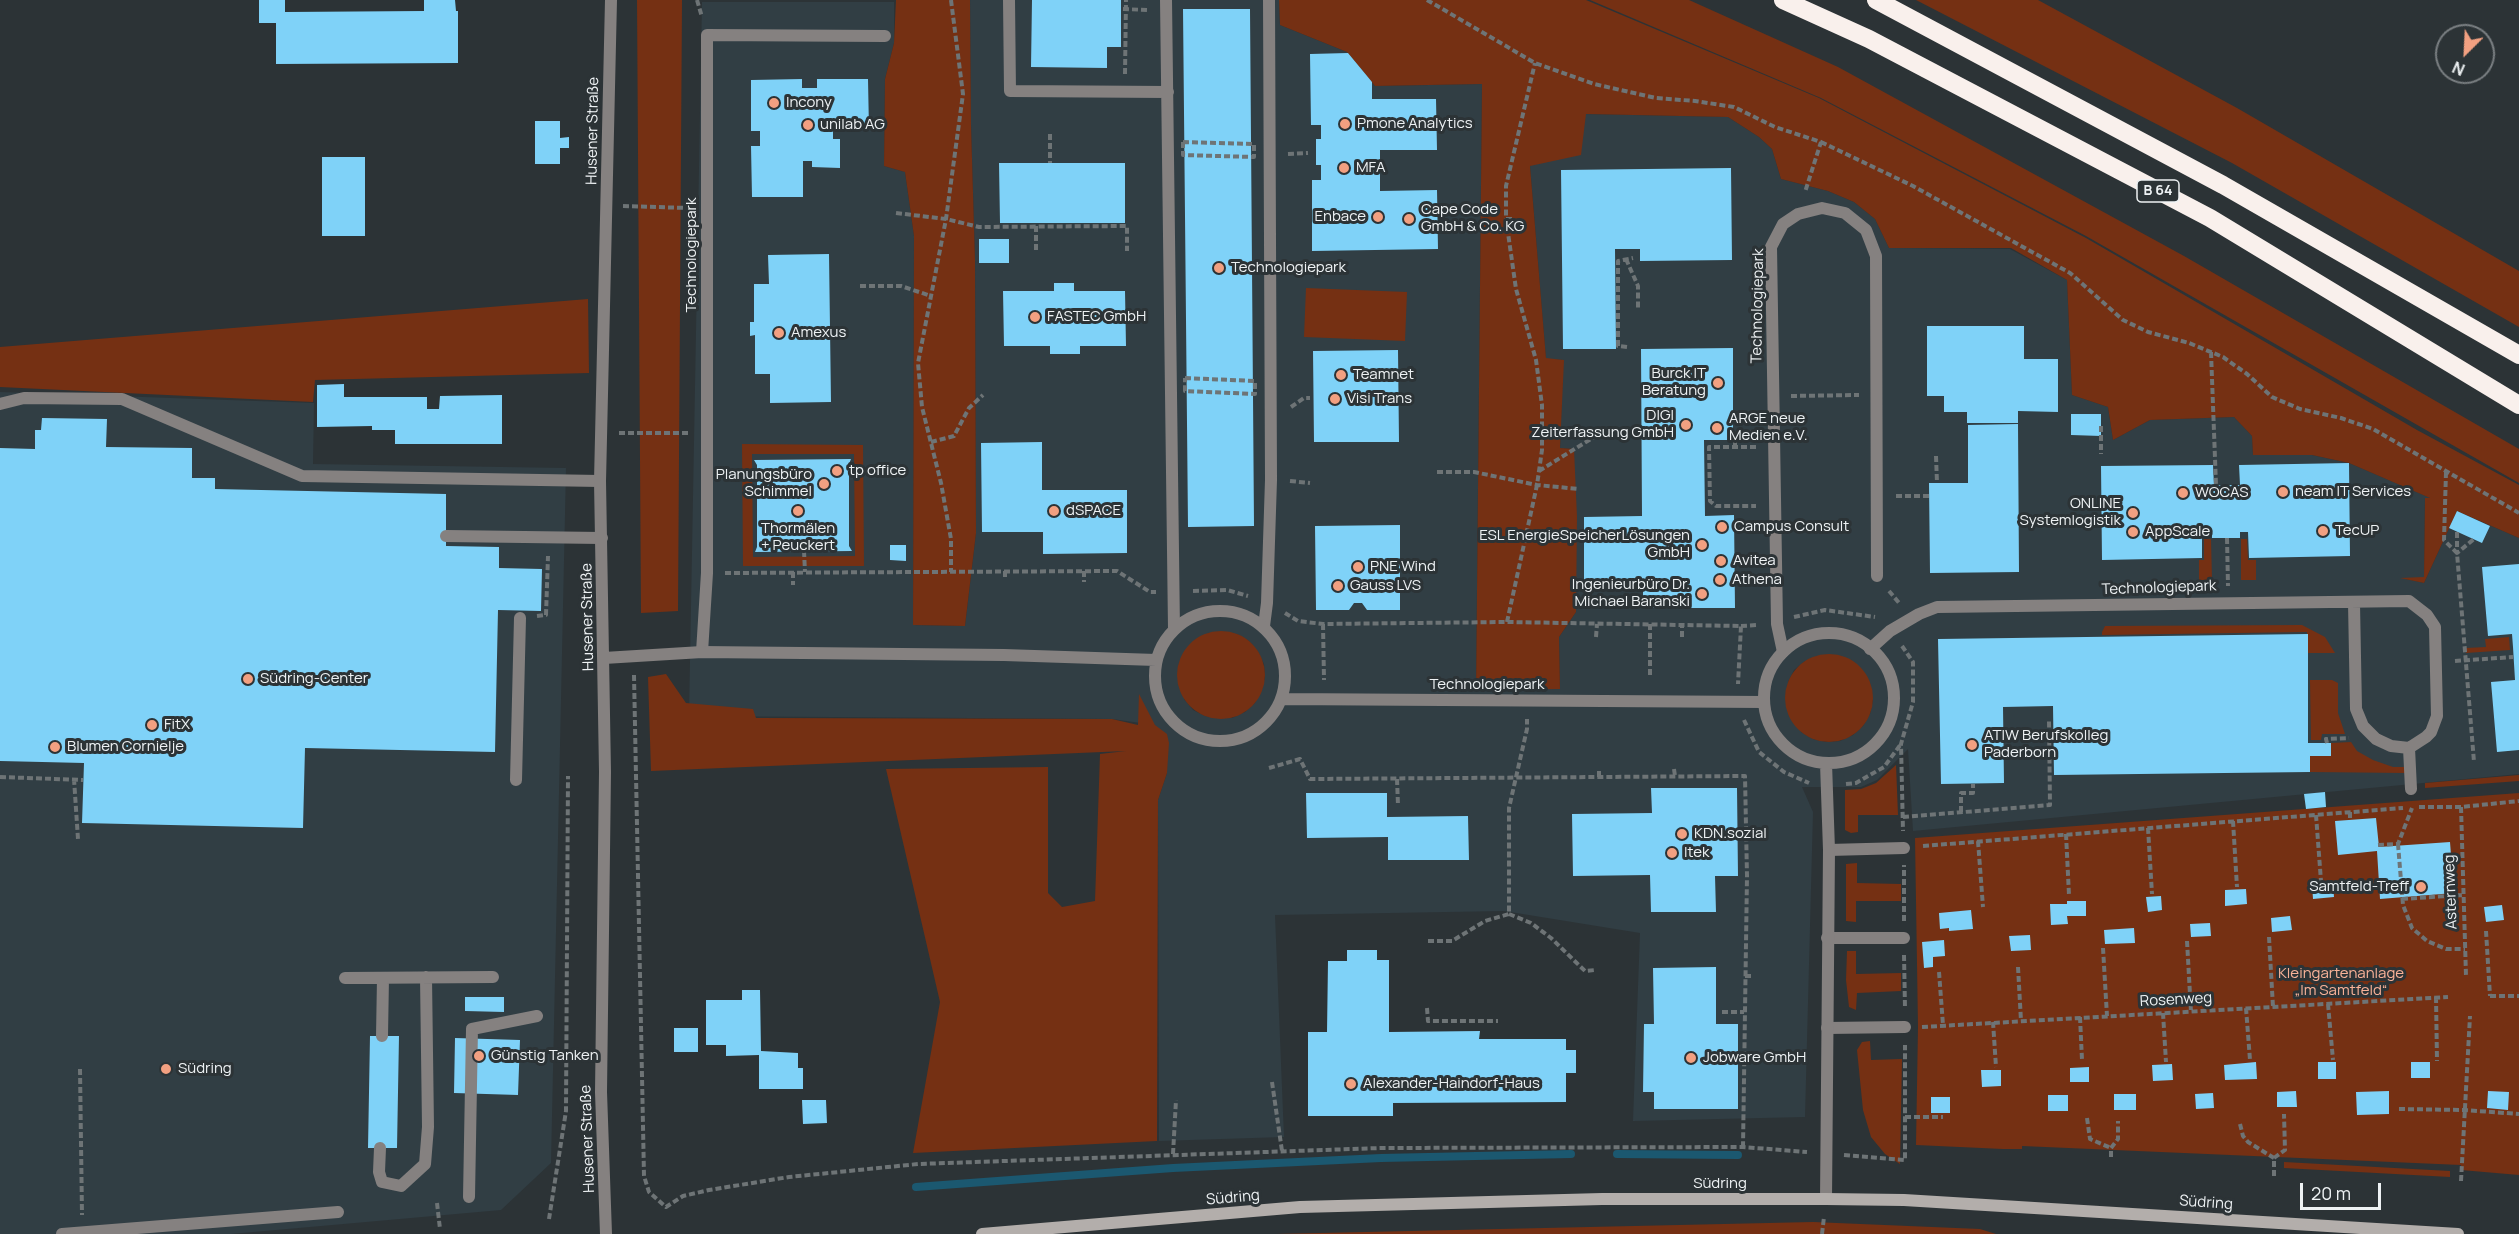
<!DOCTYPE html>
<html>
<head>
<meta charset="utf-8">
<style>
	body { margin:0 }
	#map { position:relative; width:2519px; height:1234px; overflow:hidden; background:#2c3336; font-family:Manrope,sans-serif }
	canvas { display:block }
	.north { position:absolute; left:2435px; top:24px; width:60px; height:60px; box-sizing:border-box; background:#2c3336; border:2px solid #7a7f82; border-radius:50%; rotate:204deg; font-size:16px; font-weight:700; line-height:24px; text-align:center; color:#eef2f4 }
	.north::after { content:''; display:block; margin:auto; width:21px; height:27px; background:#f2a081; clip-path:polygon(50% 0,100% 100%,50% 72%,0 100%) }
	.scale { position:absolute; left:2300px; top:1183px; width:81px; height:27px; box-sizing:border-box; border:3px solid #eef2f4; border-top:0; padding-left:8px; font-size:18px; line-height:21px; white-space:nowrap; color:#eef2f4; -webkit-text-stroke:4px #2c3336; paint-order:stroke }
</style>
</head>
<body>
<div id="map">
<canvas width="2519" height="1234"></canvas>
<div class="north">N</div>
<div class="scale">20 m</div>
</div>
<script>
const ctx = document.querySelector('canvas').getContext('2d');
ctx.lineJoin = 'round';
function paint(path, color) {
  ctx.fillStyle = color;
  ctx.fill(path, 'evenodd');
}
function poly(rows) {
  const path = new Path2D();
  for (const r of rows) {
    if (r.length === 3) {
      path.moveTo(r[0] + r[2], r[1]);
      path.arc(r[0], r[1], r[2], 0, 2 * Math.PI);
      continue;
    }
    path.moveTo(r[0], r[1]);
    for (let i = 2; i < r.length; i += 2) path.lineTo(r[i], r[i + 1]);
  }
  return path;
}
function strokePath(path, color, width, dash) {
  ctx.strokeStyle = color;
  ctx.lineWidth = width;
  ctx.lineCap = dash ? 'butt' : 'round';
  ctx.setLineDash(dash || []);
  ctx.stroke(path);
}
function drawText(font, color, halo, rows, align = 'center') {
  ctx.font = font + ' Manrope,sans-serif';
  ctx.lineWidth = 6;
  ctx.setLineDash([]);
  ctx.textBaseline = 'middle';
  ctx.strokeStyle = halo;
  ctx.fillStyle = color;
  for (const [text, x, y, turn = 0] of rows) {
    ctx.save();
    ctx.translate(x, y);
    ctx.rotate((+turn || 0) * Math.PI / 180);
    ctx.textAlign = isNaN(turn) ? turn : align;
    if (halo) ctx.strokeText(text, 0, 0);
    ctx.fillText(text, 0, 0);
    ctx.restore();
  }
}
paint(poly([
	[970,0,1279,0,1280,25,1347,52,1375,86,1482,84,1476,690,1560,688,1559,637,1576,612,1573,449,1560,448,1563,360,1546,359,1530,166,1585,114,1728,117,1759,137,1772,149,1781,179,1828,191,1854,202,1875,219,1889,248,2010,249,2067,280,2072,395,2108,407,2113,440,2150,420,2234,417,2252,436,2253,455,2312,455,2349,463,2433,499,2425,499,2424,578,2406,579,2424,583,2457,511,2519,538,2519,774,1913,831,1908,749,1877,780,1861,787,1802,787,1813,812,1805,1117,1633,1121,1640,933,1504,911,1275,915,1284,1137,1159,1141,1158,800,1167,773,1155,725,1112,719,689,716,702,2,894,2,894,43,885,79,884,166,905,172,914,236,913,625,965,626,976,533,975,260,971,125],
	[1237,634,1249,641,1258,652,1264,664,1265,678,1255,703,1245,712,1232,718,1205,716,1193,710,1184,699],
	[1805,661,1873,700,1870,714,1863,726,1853,735,1840,741,1826,742,1813,739,1801,732,1788,682,1794,670],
	[0,392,314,403,313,464,566,468,551,1163,501,1210,231,1234,0,1234]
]), '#313e44');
paint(poly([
	[637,0,682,0,678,611,641,613],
	[896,0,970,0,971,125,975,260,976,533,965,626,913,625,914,236,905,172,884,166,885,79,894,43],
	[1279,0,1586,0,1819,98,2086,238,2417,430,2519,485,2519,538,2457,511,2424,583,2400,578,2424,577,2425,498,2430,498,2349,463,2312,455,2253,455,2252,436,2234,417,2150,420,2113,440,2108,407,2072,395,2067,280,2011,248,1889,248,1875,219,1854,202,1828,191,1781,179,1772,149,1759,137,1728,117,1586,114,1581,155,1530,166,1546,358,1564,360,1560,448,1574,449,1577,517,1576,612,1559,637,1560,689,1476,690,1482,84,1375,86,1347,52,1280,25],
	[1590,0,1689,0,1838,67,2184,256,2519,449,2519,483,2086,236,1821,98],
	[1916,0,2038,0,2237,108,2519,271,2519,327,2232,163],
	[1306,288,1407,292,1405,341,1304,337],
	[588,299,589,373,315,380,313,402,0,387,0,347],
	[742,444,863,445,864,566,743,566],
	[854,454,855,556,753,557,752,454],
	[2204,539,2211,539,2212,580,2199,580,2199,560,2204,560],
	[2241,539,2247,539,2248,560,2256,560,2256,580,2241,580],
	[2302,625,2325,637,2335,653,2307,653,2307,632,2102,635,2102,632,2105,626],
	[1221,675,44],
	[2509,637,2510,650,2466,653,2466,648,2486,647,2485,639],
	[1829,698,44],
	[666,674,686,703,753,709,756,718,1112,719,1138,725,1139,694,1155,725,1167,734,1169,743,1167,773,1158,800,1157,1141,913,1153,940,1002,886,769,1048,767,1048,893,1062,907,1095,901,1100,754,1126,751,651,771,648,677],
	[2310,680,2332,680,2338,683,2338,713,2345,734,2322,734,2321,740,2311,740],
	[2351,742,2357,751,2373,760,2393,767,2405,767,2407,773,2310,772,2310,756,2331,756,2331,743],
	[1896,765,1898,815,1858,815,1858,832,1851,833,1845,830,1845,790,1861,789,1876,783],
	[2519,775,2519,781,2425,788,2425,783],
	[2519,793,2519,1175,2461,1170,2461,1165,2022,1146,2022,1149,2003,1149,1916,1145,1918,1027,1915,838],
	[1857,863,1857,883,1901,884,1901,901,1856,901,1856,922,1846,921,1846,864],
	[1847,951,1856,951,1856,974,1901,973,1901,991,1857,993,1856,1010,1849,1007,1846,980],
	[1870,1041,1871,1060,1902,1059,1900,1164,1885,1154,1871,1137,1863,1110,1857,1050,1862,1042],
	[2284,1162,2450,1171,2450,1177,2284,1168],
	[1813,1222,1980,1229,1996,1234,1276,1234]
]), '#753013');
strokePath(poly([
	[1617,1154,1738,1155],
	[916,1187,1173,1168,1381,1158,1571,1154]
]), '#1b5870', 8);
paint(poly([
	[259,0,285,0,285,12,424,11,424,0,455,0,456,11,458,11,458,63,276,64,276,23,259,23],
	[1032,0,1121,0,1121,47,1107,47,1107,68,1031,67],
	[1183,9,1250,9,1254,526,1188,527],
	[1348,53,1372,82,1372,99,1436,99,1437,150,1380,150,1380,191,1437,190,1438,249,1312,251,1312,180,1321,180,1321,165,1316,165,1316,139,1321,139,1321,125,1311,125,1310,54],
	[802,79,802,88,817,88,817,79,868,79,869,130,833,130,833,139,840,139,840,168,812,167,812,161,803,161,803,197,752,197,751,146,760,146,760,131,751,131,751,80],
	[535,121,560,121,560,138,569,137,569,148,560,148,560,164,535,164],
	[322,157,365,157,365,236,322,236],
	[999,163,1125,163,1125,223,1000,223],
	[1731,168,1732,260,1640,261,1640,249,1615,249,1616,349,1563,349,1561,170],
	[979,239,1009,239,1009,263,979,263],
	[829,254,831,402,770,403,770,374,755,374,755,335,750,336,750,322,754,322,754,284,769,284,768,255],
	[1054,283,1074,283,1074,291,1125,291,1126,346,1080,346,1080,354,1050,354,1050,346,1004,346,1003,291,1054,291],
	[1927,326,2024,326,2024,359,2058,359,2058,412,2018,411,2018,423,1967,423,1967,412,1944,412,1944,396,1927,396],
	[1733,348,1733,440,1704,440,1705,516,1734,515,1735,608,1643,608,1643,579,1584,580,1584,517,1642,516,1641,349],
	[1398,350,1399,442,1314,442,1313,351],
	[344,384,344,397,427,397,427,409,439,409,440,396,502,395,502,444,395,444,395,430,372,430,372,426,317,427,317,385],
	[2071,414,2101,414,2101,436,2071,435],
	[42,418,107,419,106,447,192,448,192,478,215,478,215,489,446,494,446,546,499,547,499,568,542,569,541,611,498,610,495,752,305,748,303,828,82,823,84,763,0,761,0,448,35,449,35,430,41,430],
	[2018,424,2019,572,1930,573,1929,483,1968,483,1968,425],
	[1042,442,1042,490,1127,490,1127,553,1043,554,1043,532,982,532,981,443],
	[851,459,849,464,849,546,852,551,755,552,757,547,757,465,754,460],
	[2349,463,2350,556,2249,558,2248,532,2240,532,2240,538,2212,538,2212,533,2202,533,2202,558,2102,560,2101,466,2213,465,2214,485,2240,485,2239,465],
	[2457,511,2490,526,2482,543,2449,528],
	[1400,525,1400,610,1367,610,1362,603,1354,603,1349,610,1316,610,1315,526],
	[890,545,906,545,906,561,890,560],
	[2519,564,2519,750,2497,752,2491,682,2515,680,2513,647,2512,634,2488,636,2482,567],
	[2308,634,2308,743,2331,743,2331,756,2310,756,2310,772,2054,775,2053,706,2003,707,2004,783,1941,784,1938,639],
	[1651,788,1737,788,1738,876,1715,876,1716,912,1651,912,1650,875,1573,876,1572,814,1652,813],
	[2325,792,2326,807,2306,809,2304,794],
	[1306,793,1387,793,1387,817,1468,816,1469,860,1388,860,1388,837,1307,838],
	[2376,818,2379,847,2450,842,2454,893,2380,899,2377,851,2338,855,2335,821],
	[2333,884,2334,897,2313,899,2312,885],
	[2246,889,2247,904,2225,906,2225,890],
	[2161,896,2162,910,2148,912,2146,897],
	[2067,901,2086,901,2086,916,2067,916,2068,924,2051,925,2050,904,2067,904],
	[2502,905,2504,920,2486,922,2484,907],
	[1971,910,1973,929,1949,931,1949,928,1940,929,1939,913],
	[2290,916,2292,930,2272,932,2271,918],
	[2210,923,2211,936,2191,937,2190,924],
	[2134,928,2135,943,2105,944,2104,930],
	[2030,935,2031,950,2011,951,2009,936],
	[1944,940,1945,956,1933,957,1933,967,1924,968,1922,942],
	[1347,950,1377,950,1377,960,1389,960,1389,1032,1480,1031,1479,1039,1566,1039,1566,1050,1576,1050,1576,1073,1566,1073,1566,1102,1393,1103,1393,1116,1308,1116,1308,1032,1327,1032,1328,961,1347,961],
	[1716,967,1716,1024,1738,1024,1738,1109,1654,1109,1654,1092,1643,1092,1644,1024,1654,1024,1653,968],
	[742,990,760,990,761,1051,798,1053,798,1068,803,1068,803,1089,759,1089,759,1055,726,1056,726,1045,706,1045,706,1000,742,1000],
	[465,997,504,997,504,1012,465,1011],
	[674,1028,698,1028,698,1052,674,1052],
	[370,1036,399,1036,397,1148,368,1148],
	[455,1038,520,1040,518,1095,454,1093],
	[2256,1062,2257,1079,2225,1080,2224,1065],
	[2318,1062,2336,1062,2336,1079,2318,1079],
	[2411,1062,2430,1062,2430,1078,2411,1078],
	[2172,1064,2173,1080,2153,1081,2152,1065],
	[2089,1067,2089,1082,2070,1082,2070,1068],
	[1981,1070,2001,1070,2001,1086,1982,1087],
	[2296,1091,2297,1107,2277,1107,2277,1092],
	[2389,1091,2389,1114,2357,1115,2356,1092],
	[2488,1091,2509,1092,2508,1110,2487,1108],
	[2213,1093,2214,1108,2196,1109,2195,1094],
	[2114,1094,2136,1094,2136,1110,2114,1110],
	[2048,1095,2068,1095,2068,1111,2048,1111],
	[1931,1097,1950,1097,1950,1113,1931,1113],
	[802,1100,826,1100,827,1123,803,1124]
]), '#7fd2f8');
strokePath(poly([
	[697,0,702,17],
	[951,0,963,94,946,219,918,363,922,407,941,483,951,539,951,572],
	[1427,0,1535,63,1594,84,1656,98,1695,101,1734,107,1775,127,1821,142,1805,192],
	[1123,9,1147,10],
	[1125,74,1126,0],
	[1050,134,1050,163],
	[1183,142,1254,144,1254,157,1183,155,1183,142],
	[1821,142,1913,186,2070,273,2123,320,2148,332,2189,343,2223,357,2247,374,2272,397,2300,409,2341,418,2373,429,2519,513],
	[1288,154,1308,153],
	[623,206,688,208],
	[896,213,946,219,979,227,1127,226,1127,251],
	[1506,219,1512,219],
	[1036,250,1036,226],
	[1626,259,1638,286,1638,310],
	[860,286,901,286,931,296],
	[1627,347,1618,346,1618,261,1633,258],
	[2211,352,2216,485],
	[1185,378,1255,381,1255,394,1185,391,1185,378],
	[1791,396,1859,395],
	[1291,407,1304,398,1310,398],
	[2101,426,2101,454],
	[619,433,690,433],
	[931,442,954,436,969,408,983,395],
	[1735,447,1735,432,1754,432],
	[1756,447,1709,447,1710,501,1716,506,1756,506],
	[1936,456,1937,483],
	[1539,471,1594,437],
	[1437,472,1474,472,1537,485,1579,489],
	[2446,472,2444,540,2457,553,2474,762],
	[1290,481,1310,483],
	[1896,496,1929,496],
	[2457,532,2457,553,2474,539],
	[2227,538,2228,586],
	[804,551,805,572],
	[1005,571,1005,578],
	[1084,571,1084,582],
	[793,572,793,585],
	[725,573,1117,571,1150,592,1156,592],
	[1193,591,1227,590,1248,596],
	[1889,591,1900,604],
	[1285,613,1298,621,1323,624,1507,622,1741,626,1738,684],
	[537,616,546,615,548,556],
	[1794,617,1825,610,1875,617],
	[1507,622,1537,485,1542,450,1542,405,1536,360,1516,289,1506,219,1506,186,1535,63],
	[1323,624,1324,680],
	[1650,624,1650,678],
	[1741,626,1758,625],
	[1596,637,1597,624],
	[1682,637,1682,624],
	[1902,646,1913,662,1913,702,1901,744,1903,831],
	[2455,661,2513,657],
	[634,675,644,1176,649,1192,666,1207,683,1196,709,1190,789,1177,918,1164,1381,1148,1743,1147,1807,1152],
	[1744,720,1759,752,1784,772,1809,783],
	[2327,743,2326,739,2349,738],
	[1269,768,1300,759,1310,779,1745,776,1747,876,1743,1147],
	[1674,769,1675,776],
	[0,777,83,780],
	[1599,777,1599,769],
	[74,779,78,839],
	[1397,779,1398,805],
	[1846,784,1856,783,1884,767,1901,744],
	[2419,807,2461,807,2519,801],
	[2461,807,2466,976],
	[1961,812,1961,793,1973,793,1973,784],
	[2350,812,2350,820],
	[2316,815,2321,881],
	[1903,817,2050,805,2049,720],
	[2233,821,2237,887],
	[2148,828,2152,894],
	[2066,834,2069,895],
	[1978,841,1983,907],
	[2398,844,2403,905,2412,928,2427,941,2446,949,2465,949],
	[2378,845,2398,844,2412,808],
	[1923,846,2403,808],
	[2402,899,2462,895],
	[1509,914,1531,923,1551,938,1585,971,1595,970],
	[1904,921,1904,865],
	[2486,931,2490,996],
	[2269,937,2273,1007],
	[1428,941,1452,941,1485,921,1509,914,1509,808,1527,729,1527,719],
	[2187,941,2191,1012],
	[2103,948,2107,1016],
	[1904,955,1905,1008],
	[2018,967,2021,1021],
	[1939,972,1943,1025],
	[1745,976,1754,976],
	[2490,996,2519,996],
	[2436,997,2437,1061],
	[2328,1004,2333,1060],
	[1427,1008,1428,1021,1498,1021],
	[2246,1008,2250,1060],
	[1722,1012,1744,1012],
	[2163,1013,2166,1062],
	[2080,1017,2082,1060],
	[1993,1022,1996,1067],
	[1922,1027,2448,997],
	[80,1069,82,1215],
	[1272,1082,1282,1151],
	[2399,1109,2464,1110,2519,1114],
	[1905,1117,1943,1117],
	[2087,1118,2090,1139,2111,1148],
	[2240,1124,2243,1136,2248,1142,2274,1158],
	[1173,1154,1176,1100],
	[1844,1155,1905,1160,1905,1045],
	[2111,1157,2111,1148,2118,1139,2118,1121],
	[2274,1176,2274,1158,2285,1150,2284,1114],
	[2461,1181,2470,1016],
	[437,1203,440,1229],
	[549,1219,566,1111,568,776],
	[1822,1234,1824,1217]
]), '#6e7476', 4, [6, 3]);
strokePath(poly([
	[1009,0,1010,91,1168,92],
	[1166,0,1174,629],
	[0,404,24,398,122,399,302,476,600,481],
	[446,536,602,538],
	[1264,626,1267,603,1271,480,1269,0],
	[1870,649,1890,631,1919,614,1937,607,2409,601,2427,615,2435,627,2437,716,2431,732,2426,737,2409,748,2391,746,2376,739,2363,726,2356,709,2354,603],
	[702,652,707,573,707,35,885,36],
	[1783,652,1777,624,1771,247,1783,224,1798,214,1822,208,1845,213,1866,230,1876,256,1877,576],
	[2409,748,2411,789],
	[516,780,520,618],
	[1829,850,1904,848],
	[1827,938,1904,938],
	[345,978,493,977],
	[1827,1028,1905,1027],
	[382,1036,383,978],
	[380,1148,379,1172,382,1182,401,1186,425,1164,428,1127,426,977],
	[469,1197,472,1029,537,1016],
	[62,1234,338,1212]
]), '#858180', 12);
strokePath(poly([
	[1220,676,65],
	[1829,698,65],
	[604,658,702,652,1004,655,1156,660],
	[1282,699,1764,702],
	[1826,763,1829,850,1826,1199],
	[606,1234,601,1092,605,772,600,481,611,0]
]), '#858180', 12);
strokePath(poly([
	[982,1234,1300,1207,1602,1199,1826,1199,1904,1200,2458,1234]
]), '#b3aeab', 12);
strokePath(poly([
	[1783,0,1869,39,2210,218,2519,405],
	[1876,0,2223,185,2519,355]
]), '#f9f0ec', 18);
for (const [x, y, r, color] of [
	[774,103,6,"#f2a081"],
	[1345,124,6,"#f2a081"],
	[808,125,6,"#f2a081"],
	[1344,168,6,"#f2a081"],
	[1378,217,6,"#f2a081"],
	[1409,219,6,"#f2a081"],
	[1219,268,6,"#f2a081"],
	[1035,317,6,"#f2a081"],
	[779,333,6,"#f2a081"],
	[1341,375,6,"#f2a081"],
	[1718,383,6,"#f2a081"],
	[1335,399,6,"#f2a081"],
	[1686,425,6,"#f2a081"],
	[1717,428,6,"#f2a081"],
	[837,471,6,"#f2a081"],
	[824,484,6,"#f2a081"],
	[2283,492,6,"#f2a081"],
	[2183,493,6,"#f2a081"],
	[798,511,6,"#f2a081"],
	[1054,511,6,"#f2a081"],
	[2133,513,6,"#f2a081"],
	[1722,527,6,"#f2a081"],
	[2323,531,6,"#f2a081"],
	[2133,532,6,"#f2a081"],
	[1702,545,6,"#f2a081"],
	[1721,561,6,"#f2a081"],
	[1358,567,6,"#f2a081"],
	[1720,580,6,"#f2a081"],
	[1338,586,6,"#f2a081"],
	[1702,594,6,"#f2a081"],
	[248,679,6,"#f2a081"],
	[152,725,6,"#f2a081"],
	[1972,745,6,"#f2a081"],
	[55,747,6,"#f2a081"],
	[1682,834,6,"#f2a081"],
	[1672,853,6,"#f2a081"],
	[2421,887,6,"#f2a081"],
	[479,1056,6,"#f2a081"],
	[1691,1058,6,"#f2a081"],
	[166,1069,6,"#f2a081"],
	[1351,1084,6,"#f2a081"]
]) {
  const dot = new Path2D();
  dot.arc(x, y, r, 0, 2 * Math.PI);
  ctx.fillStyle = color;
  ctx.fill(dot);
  strokePath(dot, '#2c3336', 2);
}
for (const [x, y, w] of [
	[2158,191,42]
]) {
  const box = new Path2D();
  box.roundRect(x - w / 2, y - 11, w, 22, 4.5);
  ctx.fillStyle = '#2c3336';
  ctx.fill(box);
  strokePath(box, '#eef2f4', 1.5);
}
drawText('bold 14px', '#eef2f4', null, [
	["B 64",2158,191]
]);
drawText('15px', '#eef2f4', '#2c3336', [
	["Incony",786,103],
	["Pmone Analytics",1357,124],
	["unilab AG",820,125],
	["MFA",1356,168],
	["Cape Code",1421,210],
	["GmbH & Co. KG",1421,227],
	["Enbace",1366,217,"right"],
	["Technologiepark",1231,268],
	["FASTEC GmbH",1047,317],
	["Amexus",791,333],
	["Burck IT",1706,374,"right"],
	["Beratung",1706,391,"right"],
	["Teamnet",1353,375],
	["Visi Trans",1347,399],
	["DIGI",1674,416,"right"],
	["Zeiterfassung GmbH",1674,433,"right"],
	["ARGE neue",1729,419],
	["Medien e.V.",1729,436],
	["tp office",849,471],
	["Planungsbüro",812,475,"right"],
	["Schimmel",812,492,"right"],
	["neam IT Services",2295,492],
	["WOCAS",2195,493],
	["ONLINE",2121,504,"right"],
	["Systemlogistik",2121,521,"right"],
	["dSPACE",1066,511],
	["Campus Consult",1734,527],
	["Thormälen",798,529,"center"],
	["+ Peuckert",798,546,"center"],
	["TecUP",2335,531],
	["AppScale",2145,532],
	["ESL EnergieSpeicherLösungen",1690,536,"right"],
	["GmbH",1690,553,"right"],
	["Avitea",1733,561],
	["PNE Wind",1370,567],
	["Athena",1732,580],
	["Ingenieurbüro Dr.",1690,585,"right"],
	["Michael Baranski",1690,602,"right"],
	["Gauss LVS",1350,586],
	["Südring-Center",260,679],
	["FitX",164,725],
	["ATIW Berufskolleg",1984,736],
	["Paderborn",1984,753],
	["Blumen Cornielje",67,747],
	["KDN.sozial",1694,834],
	["Itek",1684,853],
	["Samtfeld-Treff",2409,887,"right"],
	["Günstig Tanken",491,1056],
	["Jobware GmbH",1703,1058],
	["Südring",178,1069],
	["Alexander-Haindorf-Haus",1363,1084]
], 'left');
drawText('15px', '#eef2f4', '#2c3336', [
	["Husener Straße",593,131,-89],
	["Technologiepark",692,255,-90],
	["Technologiepark",1758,306,-89],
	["Technologiepark",2159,588,-2],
	["Husener Straße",588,617,-91],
	["Technologiepark",1487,685],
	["Asternweg",2451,892,-92],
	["Rosenweg",2176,1000,-3],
	["Husener Straße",588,1139,-92],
	["Südring",1720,1184],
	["Südring",1233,1198,-5],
	["Südring",2206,1203,4]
]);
drawText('15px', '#f9b298', '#2c3336', [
	["Kleingartenanlage",2341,974],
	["„Im Samtfeld“",2341,991]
]);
</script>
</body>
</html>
